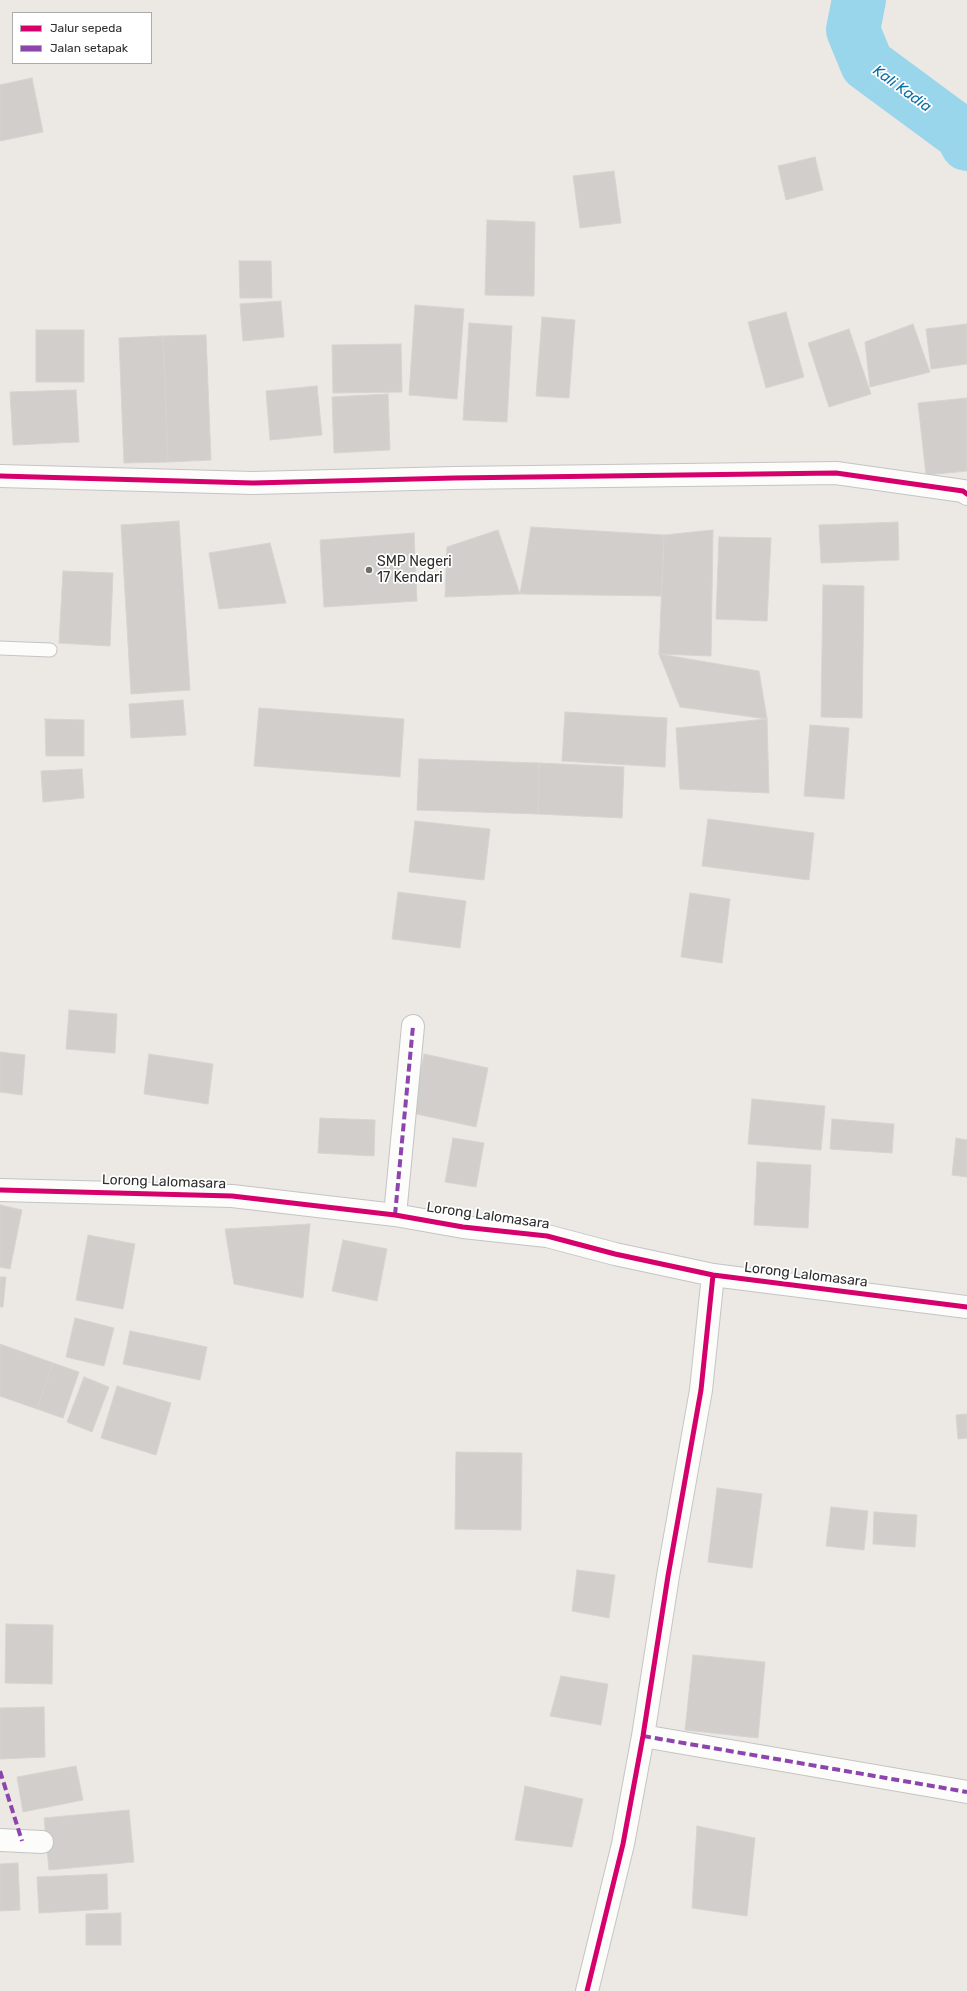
<!DOCTYPE html>
<html>
<head>
<meta charset="utf-8">
<style>
	body { margin:0 }
	#map { position:relative; width:967px; height:1991px; overflow:hidden; background:#ece8e4; font-family:Rubik,sans-serif }
	canvas { display:block }
	.legend { position:absolute; left:12px; top:12px; width:140px; height:52px; box-sizing:border-box; background:#fff; border:1px solid #ababab; margin:0; padding:5px 7px; list-style:none; font-size:12px; color:#2e2e2e }
	.legend li { display:flex; align-items:center; gap:8px; height:20px }
	.legend b { width:20px; border:1px solid #ababab }
</style>
</head>
<body>
<div id="map">
<canvas width="967" height="1991"></canvas>
<ul class="legend">
<li><b style="height:5px;background:#d6006c"></b>Jalur sepeda</li>
<li><b style="height:5px;background:#8e44ad"></b>Jalan setapak</li>
</ul>
</div>
<script>
const ctx = document.querySelector('canvas').getContext('2d');
ctx.lineJoin = 'round';
function poly(rows) {
  const path = new Path2D();
  for (const r of rows) {
    path.moveTo(r[0], r[1]);
    for (let i = 2; i < r.length; i += 2) path.lineTo(r[i], r[i + 1]);
  }
  return path;
}
function strokePath(path, color, width, dash) {
  ctx.strokeStyle = color;
  ctx.lineWidth = width;
  ctx.lineCap = dash ? 'butt' : 'round';
  ctx.setLineDash(dash || []);
  ctx.stroke(path);
}
function paint(path, color) {
  ctx.fillStyle = color;
  ctx.fill(path, 'evenodd');
}
function drawText(font, color, halo, rows, align = 'center') {
  ctx.font = font + ' Rubik,sans-serif';
  ctx.lineWidth = 3.5;
  ctx.setLineDash([]);
  ctx.textBaseline = 'middle';
  ctx.strokeStyle = halo;
  ctx.fillStyle = color;
  for (const [text, x, y, turn = 0] of rows) {
    ctx.save();
    ctx.translate(x, y);
    ctx.rotate((+turn || 0) * Math.PI / 180);
    ctx.textAlign = isNaN(turn) ? turn : align;
    if (halo) ctx.strokeText(text, 0, 0);
    ctx.fillText(text, 0, 0);
    ctx.restore();
  }
}
strokePath(poly([
	[859,0,853,30,867,64,962,134,967,144]
]), '#99d6ec', 54);
const building = poly([
	[32,78,43,132,0,141,0,85,32,78],
	[815,157,823,190,786,200,778,166,815,157],
	[614,171,621,223,580,228,573,176,614,171],
	[487,220,535,222,534,296,485,295,487,220],
	[239,261,271,261,272,298,240,298,239,261],
	[281,301,284,337,243,341,240,304,281,301],
	[415,305,464,309,457,399,409,395,415,305],
	[786,312,804,377,766,388,748,322,786,312],
	[542,317,575,320,569,398,536,396,542,317],
	[469,323,512,326,507,422,463,420,469,323],
	[913,324,930,372,870,387,865,342,913,324],
	[967,324,967,364,931,369,926,329,967,324],
	[849,329,871,394,829,407,808,343,849,329],
	[36,330,84,330,84,382,36,382,36,330],
	[206,335,211,460,168,462,163,336,206,335],
	[163,336,168,462,124,463,119,338,163,336],
	[401,344,402,392,333,393,332,345,401,344],
	[317,386,322,435,270,440,266,391,317,386],
	[76,390,79,442,13,445,10,392,76,390],
	[388,394,390,450,334,453,332,397,388,394],
	[967,398,967,471,926,475,918,403,967,398],
	[179,521,190,690,131,694,121,525,179,521],
	[898,522,899,560,821,563,819,525,898,522],
	[531,527,664,535,661,596,520,594,531,527],
	[498,530,520,594,445,597,447,547,498,530],
	[713,530,711,656,659,654,664,535,713,530],
	[414,533,417,601,324,607,320,540,414,533],
	[719,537,771,538,767,621,716,619,719,537],
	[270,543,286,603,219,609,209,553,270,543],
	[63,571,113,573,110,646,59,643,63,571],
	[823,585,864,586,862,718,821,717,823,585],
	[659,654,759,671,767,719,680,707,659,654],
	[183,700,186,735,131,738,129,704,183,700],
	[259,708,404,719,400,777,254,766,259,708],
	[565,712,667,718,665,767,562,761,565,712],
	[45,719,84,720,84,756,46,756,45,719],
	[767,719,769,793,680,789,676,728,767,719],
	[810,725,849,728,844,799,804,796,810,725],
	[419,759,539,763,538,814,417,810,419,759],
	[539,763,624,767,622,818,538,814,539,763],
	[82,769,84,798,43,802,41,771,82,769],
	[708,819,814,833,809,880,702,866,708,819],
	[415,821,490,829,484,880,409,872,415,821],
	[398,892,466,901,460,948,392,939,398,892],
	[690,893,730,899,722,963,681,957,690,893],
	[69,1010,117,1014,115,1053,66,1049,69,1010],
	[0,1052,25,1055,22,1095,0,1092,0,1052],
	[149,1054,213,1064,208,1104,144,1094,149,1054],
	[424,1054,488,1068,476,1127,412,1113,424,1054],
	[752,1099,825,1106,821,1150,748,1144,752,1099],
	[320,1118,375,1120,374,1156,318,1153,320,1118],
	[832,1119,894,1124,892,1153,830,1149,832,1119],
	[453,1138,484,1143,476,1187,445,1182,453,1138],
	[956,1138,967,1140,967,1177,952,1175,956,1138],
	[757,1162,811,1165,808,1228,754,1225,757,1162],
	[0,1205,22,1210,10,1269,0,1267,0,1205],
	[310,1224,303,1298,234,1284,225,1229,310,1224],
	[88,1235,135,1244,123,1309,76,1300,88,1235],
	[343,1240,387,1249,377,1301,332,1291,343,1240],
	[0,1277,6,1277,3,1307,0,1307,0,1277],
	[75,1318,114,1328,104,1366,66,1357,75,1318],
	[130,1331,207,1347,200,1380,123,1364,130,1331],
	[0,1344,53,1363,37,1409,0,1396,0,1344],
	[53,1363,79,1372,63,1418,37,1409,53,1363],
	[84,1377,109,1387,92,1432,67,1422,84,1377],
	[117,1386,171,1403,156,1455,101,1438,117,1386],
	[967,1414,967,1438,958,1439,956,1415,967,1414],
	[456,1452,522,1453,521,1530,455,1529,456,1452],
	[717,1488,762,1494,752,1568,708,1562,717,1488],
	[831,1507,868,1511,864,1550,826,1546,831,1507],
	[874,1512,917,1515,915,1547,873,1544,874,1512],
	[577,1570,615,1575,609,1618,572,1611,577,1570],
	[6,1624,53,1625,52,1684,5,1683,6,1624],
	[693,1655,765,1662,758,1738,685,1730,693,1655],
	[561,1676,608,1684,601,1725,550,1716,561,1676],
	[44,1707,45,1757,0,1759,0,1708,44,1707],
	[76,1766,83,1800,23,1812,17,1777,76,1766],
	[525,1786,583,1799,572,1847,515,1840,525,1786],
	[129,1810,134,1862,49,1870,44,1818,129,1810],
	[697,1826,755,1838,747,1916,692,1908,697,1826],
	[18,1863,20,1910,0,1911,0,1864,18,1863],
	[107,1874,108,1909,39,1913,37,1877,107,1874],
	[121,1913,121,1945,86,1945,86,1914,121,1913]
]);
paint(building, '#d1cecb');
strokePath(building, '#d7d4d0', 1);
const lane = poly([
	[0,648,50,650]
]);
const street = poly([
	[0,476,253,483,454,478,836,473,963,491,967,494],
	[0,1190,232,1196,395,1215,463,1227,547,1236,615,1254,713,1275,967,1307],
	[395,1215,413,1026],
	[643,1736,967,1792],
	[0,1840,42,1842],
	[587,1991,623,1844,643,1736,668,1576,701,1390,713,1275]
]);
strokePath(lane, '#c5c4c5', 15);
strokePath(street, '#c5c4c5', 24);
strokePath(lane, '#fcfcfb', 13);
strokePath(street, '#fcfcfb', 22);
strokePath(poly([
	[395,1215,413,1026],
	[643,1736,967,1792],
	[0,1771,22,1841]
]), '#8e44ad', 4, [8, 4]);
strokePath(poly([
	[0,476,253,483,454,478,836,473,963,491,967,494],
	[0,1190,232,1196,395,1215,463,1227,547,1236,615,1254,713,1275,967,1307],
	[587,1991,623,1844,643,1736,668,1576,701,1390,713,1275]
]), '#d6006c', 5);
for (const [x, y, r, color] of [
	[369,570,4,"#706f6e"]
]) {
  const dot = new Path2D();
  dot.arc(x, y, r, 0, 2 * Math.PI);
  ctx.fillStyle = color;
  ctx.fill(dot);
  strokePath(dot, '#fff', 1.5);
}
drawText('14px', '#2e2e2e', '#fff', [
	["SMP Negeri",377,562],
	["17 Kendari",377,578]
], 'left');
drawText('14px', '#2e2e2e', '#fff', [
	["Lorong Lalomasara",164,1182,2],
	["Lorong Lalomasara",488,1216,8],
	["Lorong Lalomasara",806,1275,7]
]);
drawText('italic 15px', '#0d6fa3', '#fff', [
	["Kali Kadia",902,89,36]
]);
</script>
</body>
</html>
